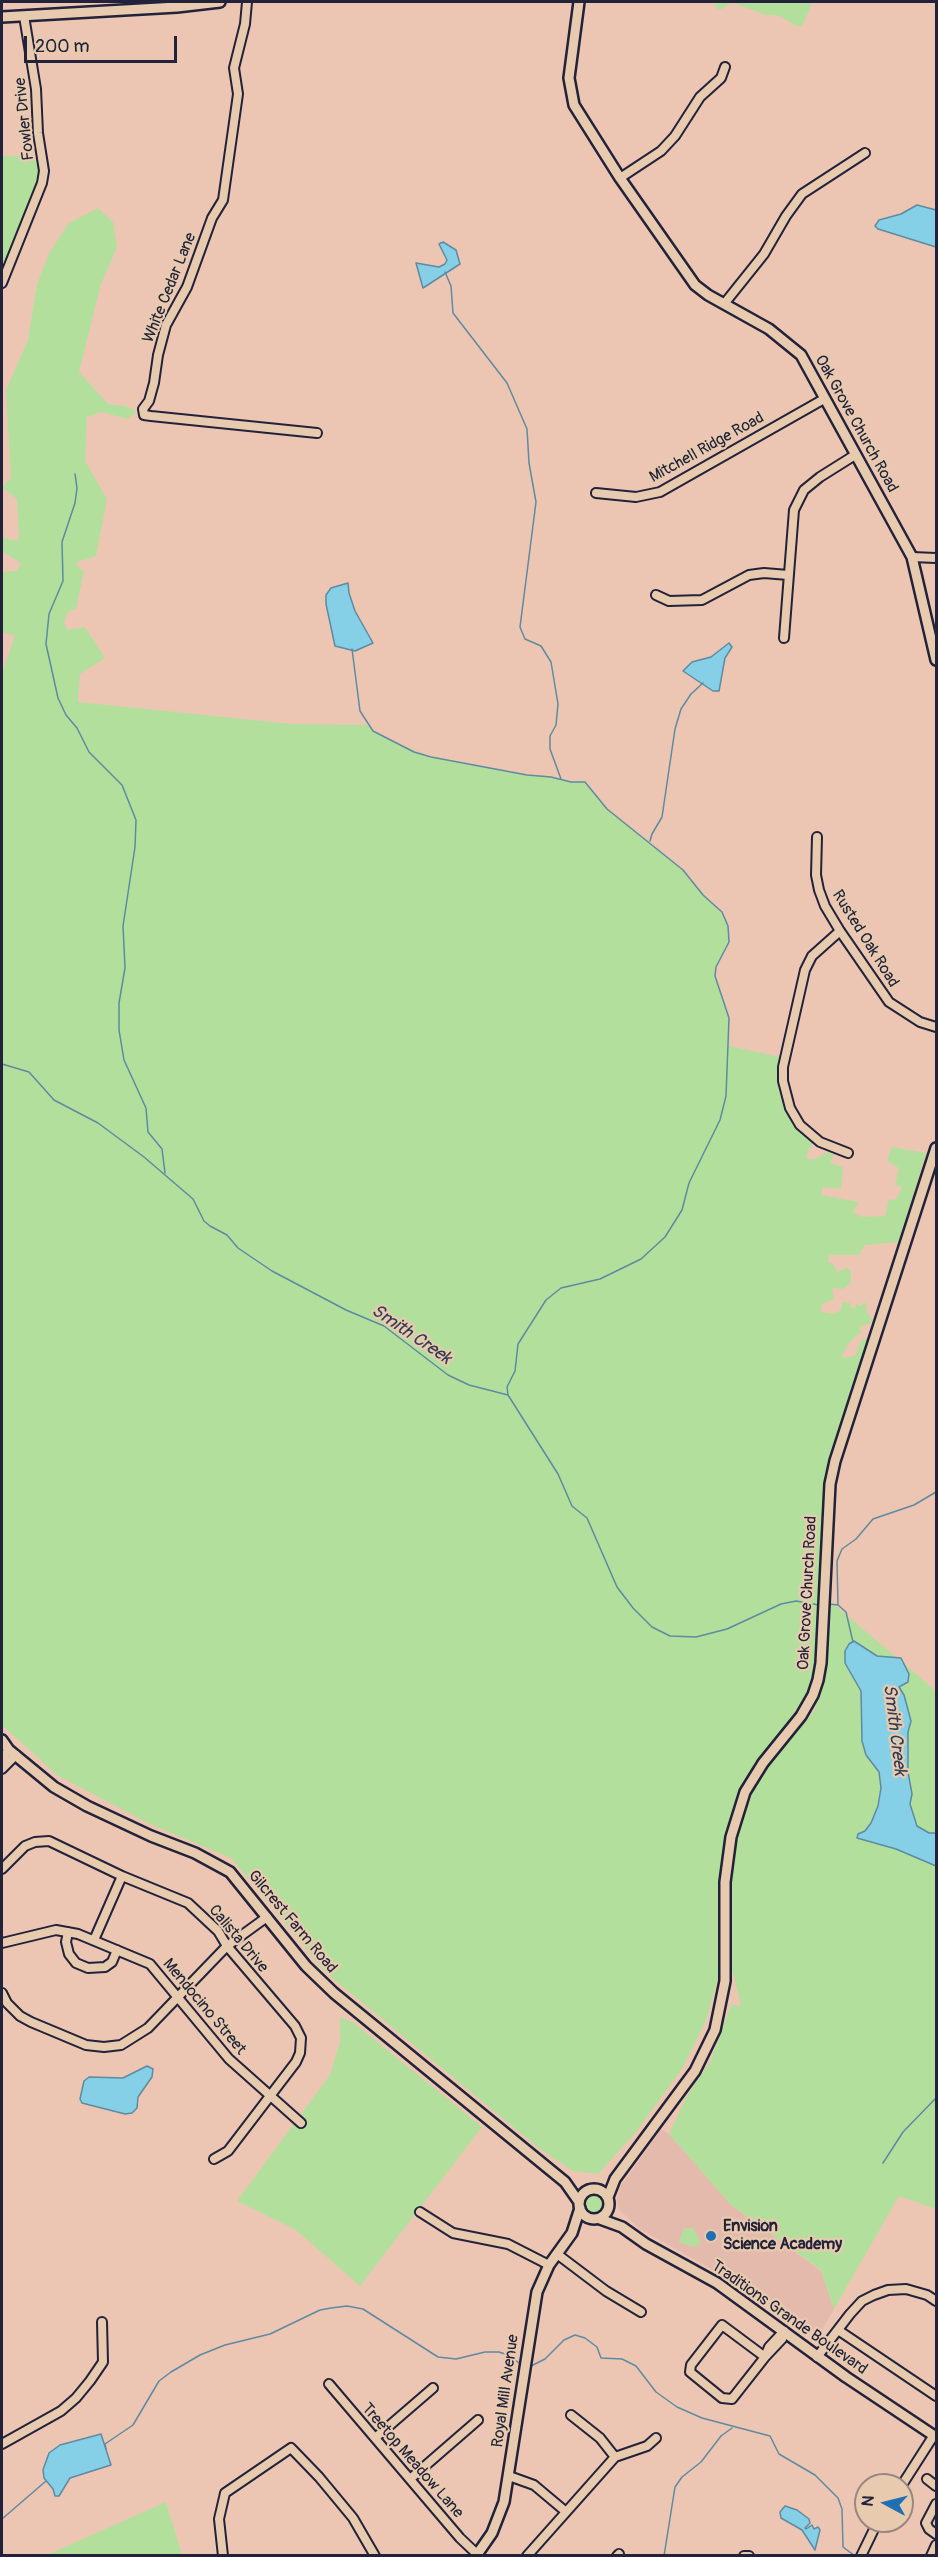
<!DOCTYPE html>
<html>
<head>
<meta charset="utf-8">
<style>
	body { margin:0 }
	#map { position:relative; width:938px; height:2557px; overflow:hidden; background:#ecc6b2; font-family:Pangolin,sans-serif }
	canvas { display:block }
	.frame { position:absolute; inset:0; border:3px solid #22223b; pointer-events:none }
	.north { position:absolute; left:854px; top:2473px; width:60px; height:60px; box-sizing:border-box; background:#e8cbaf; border:2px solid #998781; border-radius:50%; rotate:277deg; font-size:16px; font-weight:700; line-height:24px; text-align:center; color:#22223b }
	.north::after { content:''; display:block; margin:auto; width:21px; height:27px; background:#1f6fb2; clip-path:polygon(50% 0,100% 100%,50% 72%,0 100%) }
	.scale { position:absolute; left:24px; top:36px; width:153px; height:27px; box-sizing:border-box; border:3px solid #22223b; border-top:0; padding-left:8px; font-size:18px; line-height:21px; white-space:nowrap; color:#22223b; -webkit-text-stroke:4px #e8cbaf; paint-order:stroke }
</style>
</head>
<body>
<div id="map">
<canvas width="938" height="2557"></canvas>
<div class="frame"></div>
<div class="north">N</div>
<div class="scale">200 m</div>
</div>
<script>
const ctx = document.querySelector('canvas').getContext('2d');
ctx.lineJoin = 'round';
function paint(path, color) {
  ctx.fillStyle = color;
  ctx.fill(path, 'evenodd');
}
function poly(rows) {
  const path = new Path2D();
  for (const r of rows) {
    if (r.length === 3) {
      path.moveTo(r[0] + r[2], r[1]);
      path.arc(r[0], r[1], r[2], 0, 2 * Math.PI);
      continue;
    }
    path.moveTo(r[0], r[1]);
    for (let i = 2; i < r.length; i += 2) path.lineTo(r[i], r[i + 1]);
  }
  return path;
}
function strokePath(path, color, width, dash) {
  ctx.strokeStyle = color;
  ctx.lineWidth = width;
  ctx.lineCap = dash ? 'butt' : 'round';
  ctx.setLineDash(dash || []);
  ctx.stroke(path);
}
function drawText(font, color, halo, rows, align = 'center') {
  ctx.font = font + ' Pangolin,sans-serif';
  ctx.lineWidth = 4.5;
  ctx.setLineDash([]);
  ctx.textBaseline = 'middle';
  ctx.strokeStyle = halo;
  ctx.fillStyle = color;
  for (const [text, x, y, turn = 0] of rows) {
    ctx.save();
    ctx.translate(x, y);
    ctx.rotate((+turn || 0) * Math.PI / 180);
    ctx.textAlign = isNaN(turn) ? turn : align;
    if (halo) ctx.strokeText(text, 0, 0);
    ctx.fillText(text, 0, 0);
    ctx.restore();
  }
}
paint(poly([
	[661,2129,669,2134,731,2205,821,2271,834,2309,816,2340,807,2330,736,2283,640,2229,619,2210,617,2199,620,2187]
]), '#e4baad');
paint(poly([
	[714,2,810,2,811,6,802,26,796,26,780,16,763,14,731,2,722,9,717,9],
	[2,156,29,156,44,164,44,171,2,281],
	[98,208,113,222,117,247,101,284,79,372,108,404,125,406,137,411,128,419,101,412,87,417,85,461,107,499,96,556,77,562,77,566,84,571,76,609,69,611,64,621,67,630,85,627,105,658,80,674,78,702,292,724,368,725,382,737,431,757,527,775,551,777,571,782,585,782,607,809,683,870,727,920,729,942,716,967,715,976,729,1018,729,1046,785,1058,783,1067,790,1108,815,1138,806,1156,809,1159,816,1159,827,1152,834,1155,830,1163,843,1167,841,1189,823,1187,821,1195,859,1202,853,1212,862,1217,885,1216,889,1199,896,1200,902,1187,895,1185,899,1168,887,1161,892,1147,926,1153,899,1242,865,1245,859,1255,829,1255,828,1263,833,1263,837,1272,846,1268,851,1270,851,1282,843,1289,832,1288,834,1299,822,1304,821,1312,833,1314,841,1310,842,1302,850,1303,851,1308,856,1308,856,1304,861,1306,864,1302,867,1305,866,1311,872,1319,871,1323,861,1326,859,1329,862,1331,848,1344,841,1358,855,1356,862,1339,872,1337,834,1449,822,1505,817,1653,814,1678,804,1704,741,1795,721,1905,720,1970,706,2021,682,2069,635,2133,598,2174,573,2171,540,2149,325,1972,231,1858,150,1824,57,1775,2,1725,2,673,15,636,2,632,2,572,17,571,21,563,2,551,2,533,5,539,19,540,17,499,2,487,11,479,6,390,28,340,37,284,49,253,69,223],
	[830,1601,936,1691,936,2209,899,2196,834,2309,821,2270,731,2205,669,2134,687,2096,711,2060,731,2005,741,2006,732,1968,731,1937,732,1877,736,1841,741,1821,756,1785,768,1766,814,1711,824,1667,826,1611,829,1611],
	[340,2017,354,2023,482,2127,360,2286,296,2230,237,2201,330,2075,340,2042],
	[595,2204,11],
	[684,2228,693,2228,701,2242,694,2247,679,2242],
	[166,2502,182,2555,47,2555]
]), '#b3df9d');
const water = poly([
	[917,205,936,210,936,247,878,229,875,226,879,220,901,214,917,205],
	[443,242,456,250,460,264,423,288,416,263,439,267,445,264,447,260,439,244,443,242],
	[348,583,349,593,355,611,373,643,355,651,335,646,326,604,326,595,331,588,348,583],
	[729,643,732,647,725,658,719,691,713,691,683,671,692,662,711,657,729,643],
	[854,1641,877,1656,901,1658,909,1674,908,1682,899,1687,904,1695,911,1721,908,1732,908,1772,912,1794,910,1804,917,1826,929,1833,936,1833,936,1866,896,1849,857,1838,858,1834,865,1831,871,1823,878,1806,881,1788,879,1772,866,1755,862,1741,861,1691,845,1663,845,1651,849,1644,854,1641],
	[147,2066,153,2069,152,2077,138,2097,137,2108,132,2113,125,2114,82,2103,80,2099,84,2081,89,2077,123,2078,147,2066],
	[101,2434,111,2465,70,2478,59,2496,55,2496,53,2489,44,2478,43,2470,49,2453,60,2445,101,2434],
	[785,2506,797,2510,809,2519,810,2523,805,2528,806,2529,812,2525,814,2529,818,2527,820,2530,815,2550,802,2530,781,2518,780,2512,785,2506]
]);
paint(water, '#86d0e7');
strokePath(water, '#5e8aa2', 1.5);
strokePath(poly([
	[445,272,451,286,453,313,507,383,527,429,529,463,536,502,520,627,525,639,541,646,551,662,558,704,556,725,550,736,550,749,561,779],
	[75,474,77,488,75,503,62,542,63,581,49,614,46,644,58,698,66,715,77,728,89,752,122,785,136,820,135,847,123,926,125,968,119,1003,119,1030,124,1060,146,1108,148,1132,162,1149,165,1173],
	[352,649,360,711,373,731,414,752,431,757,527,775,551,777,571,782,585,782,607,809,683,870,703,895,722,912,728,926,729,942,716,967,715,976,729,1018,726,1096,720,1120,689,1183,682,1210,665,1237,641,1259,600,1279,561,1288,546,1300,518,1344,515,1371,507,1387,508,1395],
	[650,841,652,834,662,817,675,729,681,709,691,694,703,683],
	[2,1064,29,1072,54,1100,98,1123,144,1157,193,1199,204,1221,210,1226,227,1235,238,1248,272,1271,346,1310,384,1326,448,1375,469,1385,508,1395,558,1474,572,1506,587,1518,617,1587,633,1608,652,1627,670,1636,696,1637,727,1629,781,1604,796,1601,819,1605],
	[829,1604,838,1605,846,1612,853,1642],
	[838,1605,837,1561,842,1549,856,1539,873,1519,914,1505,936,1492],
	[883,2163,903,2132,936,2098],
	[529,2367,545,2359,564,2340,575,2335,585,2338,597,2347,601,2358,622,2359,636,2366,656,2392,677,2407,702,2418,770,2436,779,2454,815,2475,838,2498,842,2509,843,2547,855,2556],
	[106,2449,105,2444,133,2425,159,2381,171,2372,200,2355,225,2345,270,2334,320,2310,331,2308,347,2306,363,2309,438,2357,456,2359,485,2352,499,2352,508,2355,522,2365],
	[2,2519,46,2481],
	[664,2556,675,2487,682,2477,701,2462,721,2436,732,2428]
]), '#5e8aa2', 1.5);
const minor = poly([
	[247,2,245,24,234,68,238,94,223,200,212,218,187,287,166,325,158,355,154,383,149,401,143,409,144,415,151,416,317,433],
	[620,178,661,151,675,136,700,97,721,78,725,67],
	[2,283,42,183,44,171,38,133,36,89,24,16],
	[724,304,764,254,786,216,802,194,865,153],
	[596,493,636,497,660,492,824,399],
	[912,557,936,558],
	[656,595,669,601,702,600,749,575,764,573,788,575],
	[784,638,794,510,804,490,820,477,855,455],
	[817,837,816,875,819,890,825,906,840,931,889,1002,920,1022,936,1027],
	[840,931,812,956,805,970,783,1067,783,1081,790,1108,800,1125,820,1142,848,1153],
	[2,1758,9,1750],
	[2,1769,16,1755],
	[2,1869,25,1846,35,1842,49,1841,122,1876,188,1903,218,1931,227,1946,295,2026,301,2038,300,2053,296,2062,228,2151,214,2159],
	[68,1932,66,1942,69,1954,76,1963,88,1968,105,1967,112,1962,117,1950],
	[94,1940,122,1876],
	[2,1943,56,1930,78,1934,150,1964,229,2059,301,2123],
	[2,1993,7,2003,20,2016,31,2022,86,2045,104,2047,121,2045,148,2028,227,1946,267,1917],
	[420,2212,453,2233,508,2244,549,2265],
	[557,2254,606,2291,641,2312],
	[838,2330,936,2396],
	[766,2356,782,2339,784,2331],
	[765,2357,722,2325,691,2365,690,2372,722,2398,732,2399,765,2357,769,2347,784,2331],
	[817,2357,850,2314,862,2301,874,2295,888,2290,906,2289,927,2295,936,2301],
	[329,2384,460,2538,479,2556],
	[571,2415,600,2438,615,2457],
	[375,2438,433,2388],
	[2,2444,61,2411,76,2398,90,2381,103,2362,102,2322],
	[509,2476,534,2485,565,2511],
	[410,2479,478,2420],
	[927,2479,936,2486],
	[902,2485,934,2435],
	[936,2504,926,2523,929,2529,936,2534],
	[223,2556,219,2519,225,2493,291,2448,319,2477,353,2518,375,2556],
	[527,2556,615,2457,647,2446,656,2438],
	[617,2556,619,2554],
	[744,2556,749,2556],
	[861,2556,878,2521],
	[931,2556,936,2545]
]);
const major = poly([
	[579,2,569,78,574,105,620,178,695,285,708,295,769,329,801,355,912,557,936,660],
	[2,17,177,7,220,2],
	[2,1740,9,1750,54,1787,87,1806,151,1836,195,1853,230,1872,306,1966,334,1993,565,2182,579,2202],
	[594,2204,15],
	[608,2197,615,2179,695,2071,715,2030,725,1981,725,1882,731,1837,745,1792,763,1763,801,1716,813,1695,818,1680,821,1663,830,1484,835,1461,936,1148],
	[600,2219,622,2227,646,2244,717,2283,846,2377,936,2437],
	[476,2556,492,2533,504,2502,537,2292,549,2265,572,2233,580,2208]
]);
strokePath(minor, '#22223b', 12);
strokePath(major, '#22223b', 14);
strokePath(minor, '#e8cbaf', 8);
strokePath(major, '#e8cbaf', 9);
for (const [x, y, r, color] of [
	[711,2236,6,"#1f6fb2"]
]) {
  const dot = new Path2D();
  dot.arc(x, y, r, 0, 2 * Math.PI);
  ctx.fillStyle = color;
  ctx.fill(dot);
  strokePath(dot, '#e8cbaf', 2);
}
drawText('16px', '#22223b', '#e8cbaf', [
	["Fowler Drive",25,119,-96],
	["White Cedar Lane",170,288,-68],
	["Oak Grove Church Road",856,424,61],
	["Mitchell Ridge Road",707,448,-29],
	["Rusted Oak Road",865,939,58],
	["Oak Grove Church Road",808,1593,-87],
	["Gilcrest Farm Road",292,1922,50],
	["Calista Drive",238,1939,50],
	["Mendocino Street",204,2007,50],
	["Traditions Grande Boulevard",789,2318,35],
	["Royal Mill Avenue",506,2391,-82],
	["Treetop Meadow Lane",412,2461,49]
]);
drawText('bold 16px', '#22223b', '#e8cbaf', [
	["Envision",723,2227],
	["Science Academy",723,2245]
], 'left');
drawText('italic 18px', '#313c55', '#e8cbaf', [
	["Smith Creek",411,1335,34],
	["Smith Creek",894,1730,83]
]);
</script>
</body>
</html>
